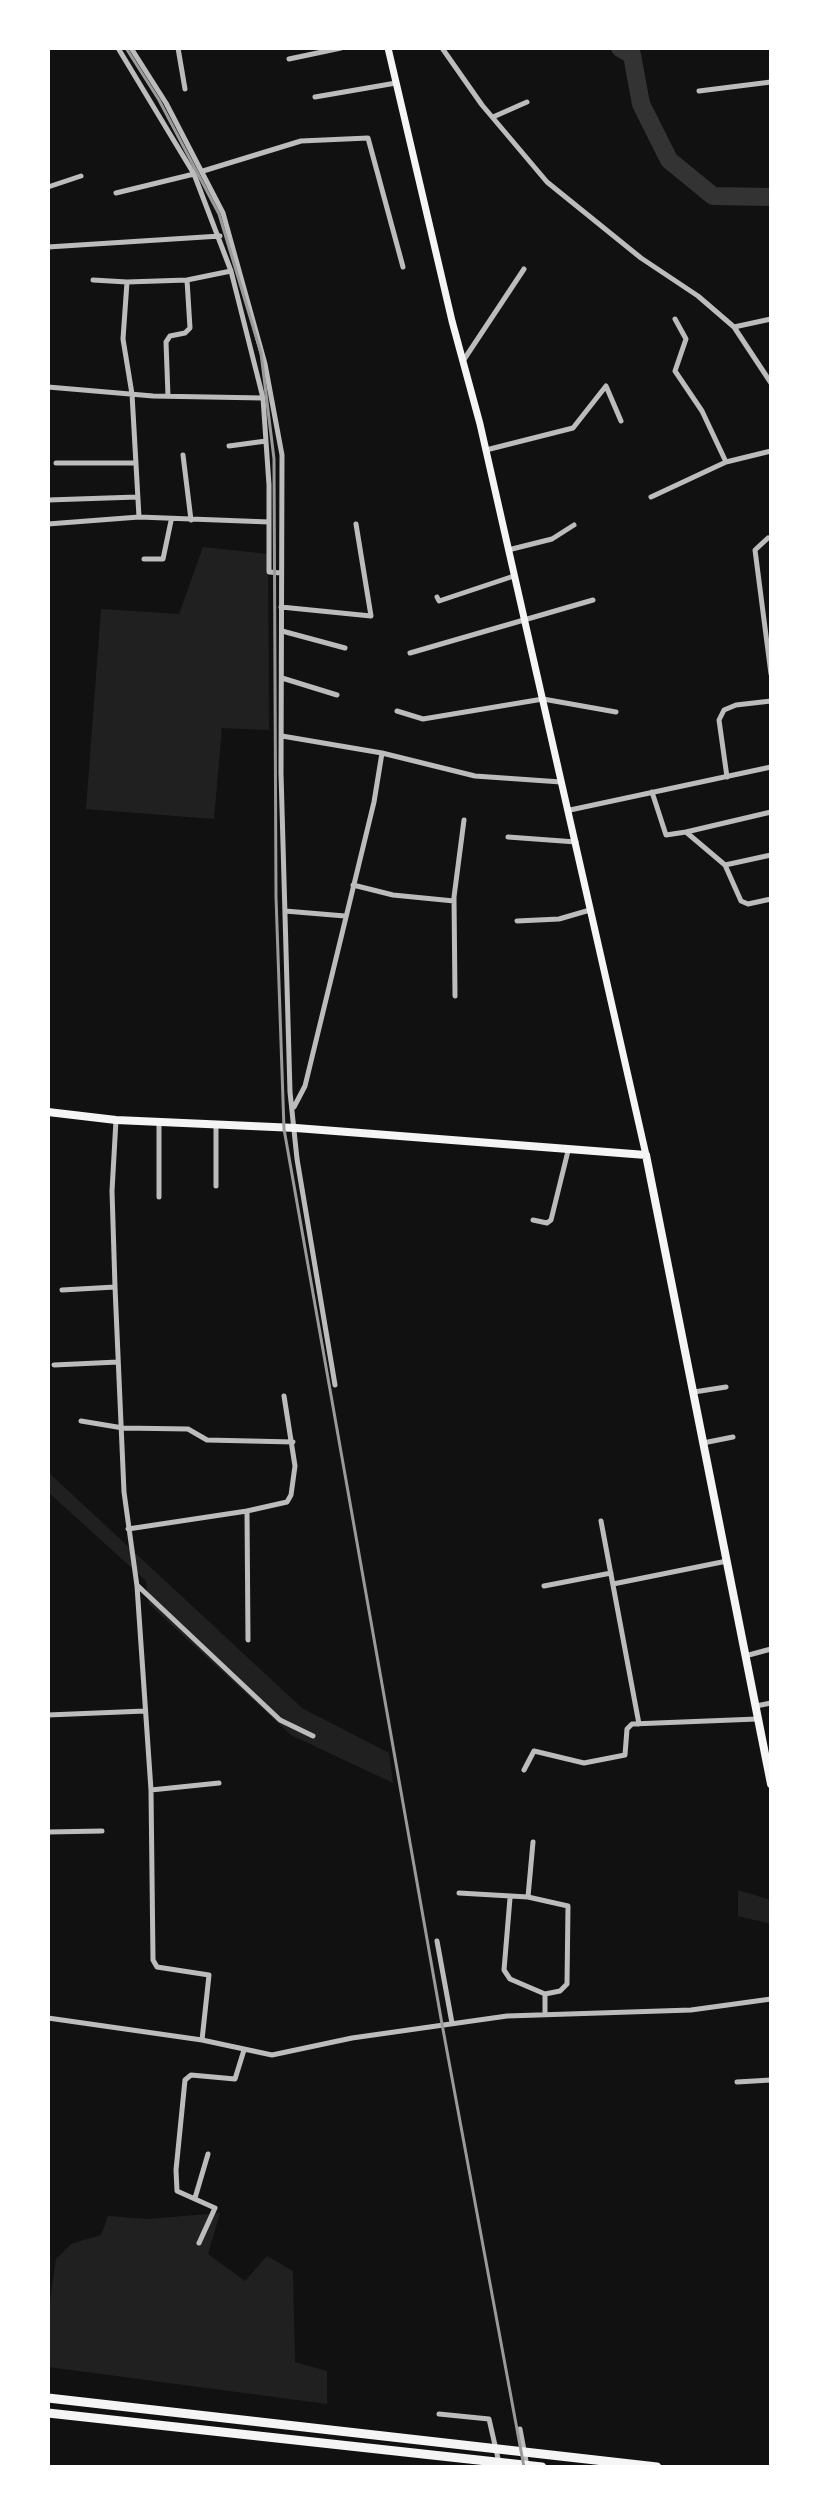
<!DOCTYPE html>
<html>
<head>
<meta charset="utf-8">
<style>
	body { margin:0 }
	#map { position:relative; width:819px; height:2515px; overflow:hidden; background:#111; font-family:"PT Sans Narrow",sans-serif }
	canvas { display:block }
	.frame { position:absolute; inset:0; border:50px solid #fff; pointer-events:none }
</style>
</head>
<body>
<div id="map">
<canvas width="819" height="2515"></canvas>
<div class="frame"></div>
</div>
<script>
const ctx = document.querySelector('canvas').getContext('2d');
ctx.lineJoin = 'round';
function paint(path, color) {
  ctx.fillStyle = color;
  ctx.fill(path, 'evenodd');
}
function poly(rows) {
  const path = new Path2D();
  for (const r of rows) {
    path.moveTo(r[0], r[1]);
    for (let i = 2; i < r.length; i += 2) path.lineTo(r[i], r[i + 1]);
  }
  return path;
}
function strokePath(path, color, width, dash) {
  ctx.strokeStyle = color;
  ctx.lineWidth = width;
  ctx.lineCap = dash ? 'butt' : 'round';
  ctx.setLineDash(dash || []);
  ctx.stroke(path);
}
paint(poly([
	[203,547,268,554,269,730,222,728,214,819,86,809,101,609,179,614],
	[48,1472,302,1708,389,1753,393,1783,291,1735,149,1604,146,1581,48,1492],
	[738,1890,771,1900,771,1924,738,1916],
	[220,2213,208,2254,245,2281,267,2256,293,2271,295,2362,327,2371,327,2404,48,2367,48,2314,56,2259,71,2244,101,2235,108,2216,148,2219]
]), '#202020');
strokePath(poly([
	[620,48,632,55,641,104,669,160,713,196,771,197]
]), '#333', 18);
strokePath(poly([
	[118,48,194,174,231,271,263,398,269,485,269,572,281,573],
	[131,48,166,103,223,213,265,364,282,455,281,773,290,1092,297,1159,335,1385],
	[178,48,185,89],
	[442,48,482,105,547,182,641,258,698,296,734,327,771,383],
	[289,59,341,48],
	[699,91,771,82],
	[315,97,396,83],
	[493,117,527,102],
	[203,171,301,141,368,138,403,267],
	[48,187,81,176],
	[116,193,194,174],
	[48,247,220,236],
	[231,271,187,280,127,282,123,339,132,394,139,517,269,522],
	[93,280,127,282],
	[675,319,686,339,675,371,702,411,726,462],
	[734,327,771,319],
	[463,361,524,269],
	[48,387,153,396,263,398],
	[168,396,166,342,170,336,185,333,190,328,187,280],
	[229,446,266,441],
	[486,450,573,428,606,386,621,421],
	[183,455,191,520],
	[56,463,134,463],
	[651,497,726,462,771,451],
	[48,500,137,497],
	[48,524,139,517],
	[768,538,755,550,771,674],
	[508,550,552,539,574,525],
	[144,559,163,559,171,521],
	[437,597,439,601,514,576],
	[281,607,371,616,356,524],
	[282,631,345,648],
	[410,653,593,600],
	[282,678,337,695],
	[397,711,423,719,543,699,616,712],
	[282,736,382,753,475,776,561,782],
	[727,777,719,720,724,710,736,705,771,701],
	[652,792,666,835,686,832],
	[570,810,771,767],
	[771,812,686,832,725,865,741,901,748,904,771,899],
	[508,837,576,842],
	[725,865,771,855],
	[353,885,393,895,454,901],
	[285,911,345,916],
	[517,921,559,919,590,910],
	[455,996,454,897,464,820],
	[294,1107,305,1086,374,802,382,753],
	[116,1120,112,1191,115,1287,124,1492,137,1586,151,1790,153,1960,157,1967,209,1975,202,2040],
	[159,1123,159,1197],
	[216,1186,216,1127],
	[533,1220,547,1223,551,1220,568,1151],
	[62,1290,115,1287],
	[54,1365,118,1362],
	[694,1392,726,1387],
	[81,1421,123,1428,188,1429,207,1440,293,1442],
	[703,1443,733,1437],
	[247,1511,287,1502,291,1495,295,1466,284,1396],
	[601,1521,639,1724],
	[128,1529,247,1511,248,1640],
	[613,1584,727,1561],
	[138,1586,280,1720,313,1736],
	[544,1586,611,1573],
	[745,1656,771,1649],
	[756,1706,771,1703],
	[48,1715,145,1711],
	[524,1770,534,1751,584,1763,625,1755,627,1729,632,1724,757,1719],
	[151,1790,219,1783],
	[48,1832,102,1831],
	[459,1893,528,1897,568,1906,567,1984,560,1991,545,1994],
	[528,1897,533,1842],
	[510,1898,504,1970,510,1979,545,1994,545,2012],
	[437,1941,452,2023],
	[48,2018,202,2040,272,2055,352,2038,507,2016,691,2010,771,1999],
	[737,2082,771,2080],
	[195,2198,208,2154],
	[199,2243,215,2208,177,2191,176,2170,185,2080,191,2075,235,2079,244,2050],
	[439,2414,489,2419,500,2467],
	[520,2429,527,2466]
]), '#bcbcbc', 5);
strokePath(poly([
	[388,48,452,321,480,424,646,1155]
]), '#f5f5f5', 7);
strokePath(poly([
	[48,1112,116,1120,296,1128,646,1155,771,1784]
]), '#f5f5f5', 8);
strokePath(poly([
	[48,2398,657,2467],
	[48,2413,542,2467]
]), '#f5f5f5', 9);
strokePath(poly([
	[126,48,159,100,219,214,261,353,274,459,276,897,284,1129,442,2024,524,2467]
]), '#9a9a9a', 3);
</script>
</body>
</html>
